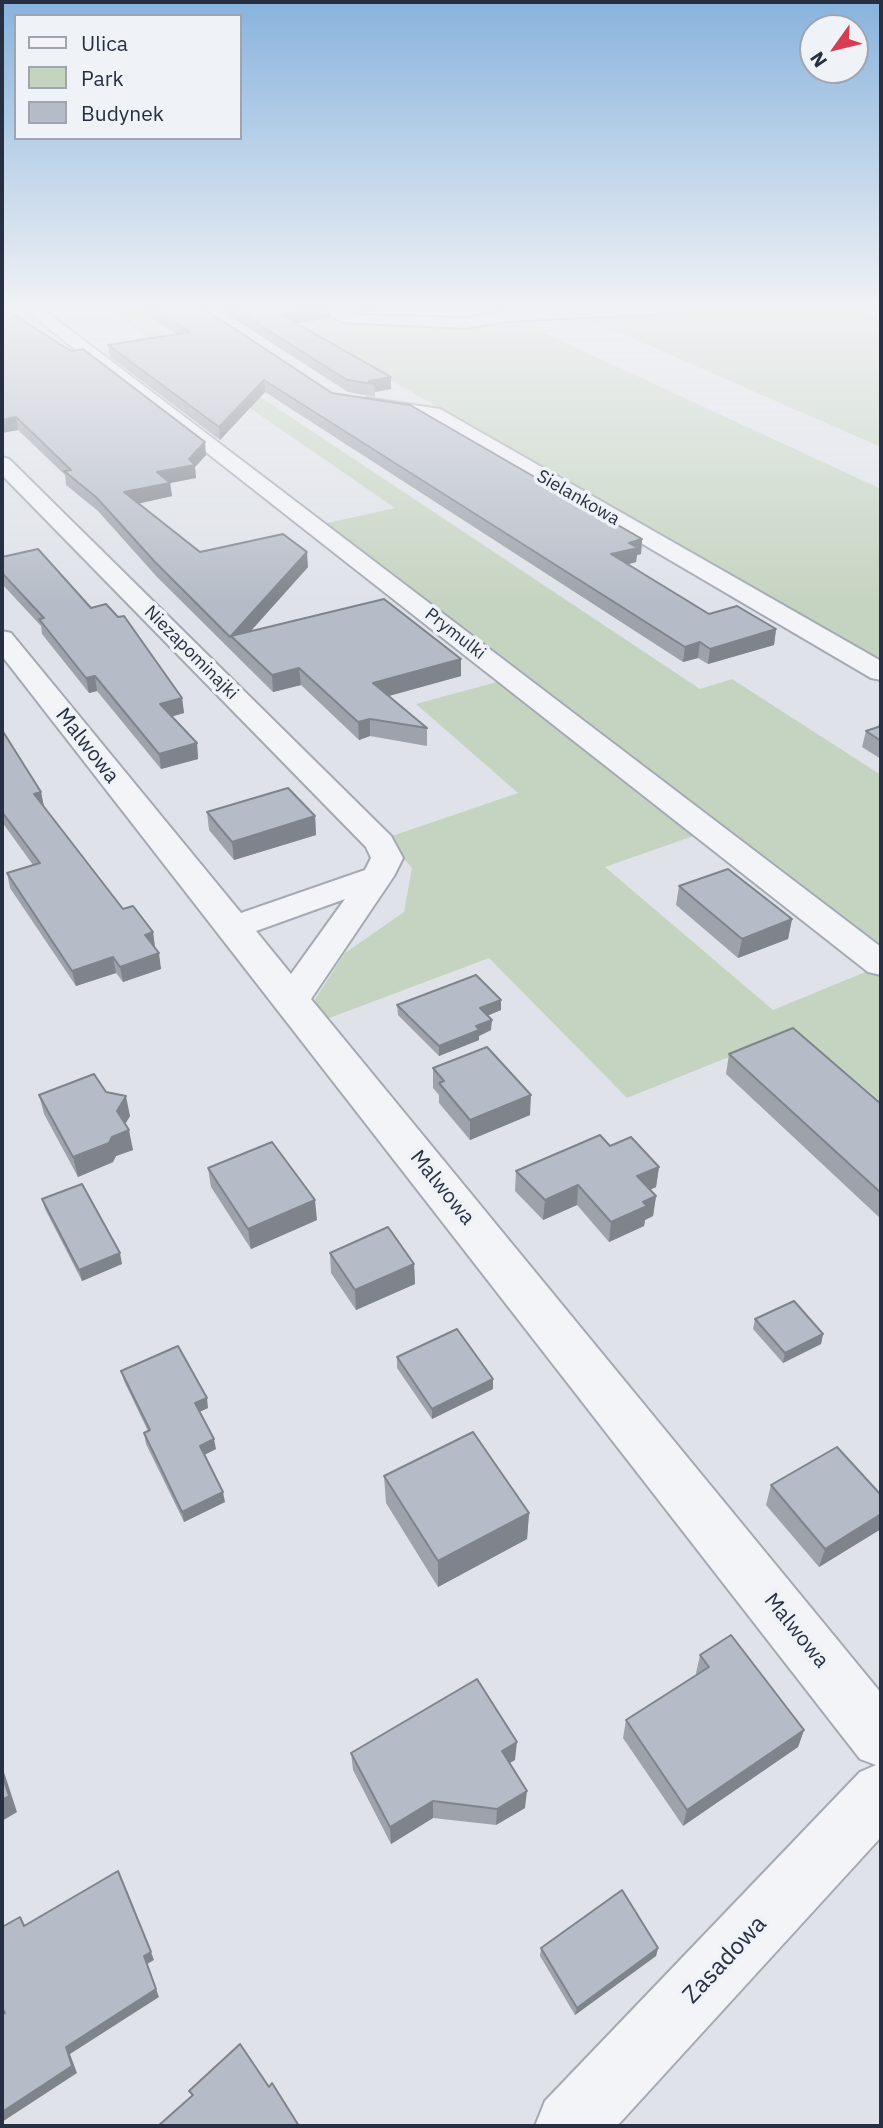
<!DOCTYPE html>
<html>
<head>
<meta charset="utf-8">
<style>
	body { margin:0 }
	#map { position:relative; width:883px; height:2128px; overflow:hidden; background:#dfe3e9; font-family:"IBM Plex Sans",sans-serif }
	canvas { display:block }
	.frame { position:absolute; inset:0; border:4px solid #273042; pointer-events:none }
	.legend { position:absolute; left:14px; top:14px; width:228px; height:126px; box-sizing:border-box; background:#eff2f7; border:2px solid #9fa4af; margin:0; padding:9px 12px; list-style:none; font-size:21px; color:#273042 }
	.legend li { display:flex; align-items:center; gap:14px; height:35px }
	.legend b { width:35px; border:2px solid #9fa4af }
	.north { position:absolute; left:799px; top:14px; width:70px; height:70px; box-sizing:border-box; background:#eff2f7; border:2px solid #9fa4af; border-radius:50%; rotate:236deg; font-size:19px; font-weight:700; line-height:28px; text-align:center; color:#273042 }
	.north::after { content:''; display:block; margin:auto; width:24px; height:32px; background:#d73c52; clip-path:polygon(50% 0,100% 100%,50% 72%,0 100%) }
</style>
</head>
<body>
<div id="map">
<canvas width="883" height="2128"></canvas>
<div class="frame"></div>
<ul class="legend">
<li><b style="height:9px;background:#f2f4f7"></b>Ulica</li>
<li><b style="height:19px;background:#c5d4c0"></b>Park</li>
<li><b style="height:19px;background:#b6bcc7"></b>Budynek</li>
</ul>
<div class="north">N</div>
</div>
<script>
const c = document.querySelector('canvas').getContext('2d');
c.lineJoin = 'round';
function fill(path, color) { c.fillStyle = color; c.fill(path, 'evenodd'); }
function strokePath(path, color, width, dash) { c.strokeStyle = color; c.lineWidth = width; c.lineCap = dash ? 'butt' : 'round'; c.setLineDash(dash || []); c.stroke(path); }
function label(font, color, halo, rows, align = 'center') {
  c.font = font + ' "IBM Plex Sans",sans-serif'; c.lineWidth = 7; c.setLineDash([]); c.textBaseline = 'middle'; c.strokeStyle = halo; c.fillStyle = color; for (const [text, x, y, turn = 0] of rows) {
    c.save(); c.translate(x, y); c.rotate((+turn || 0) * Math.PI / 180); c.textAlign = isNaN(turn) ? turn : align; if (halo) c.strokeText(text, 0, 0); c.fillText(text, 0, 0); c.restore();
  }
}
fill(new Path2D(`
	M102,306h24l9,6 35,-6 37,14 -50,8 543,361 32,-10 149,96v174l-558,-425 72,-16z
	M262,306h53l20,12 22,3 127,4 28,-7 369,171v173z
	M761,306h85l35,13v128l-302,-132z
	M504,680l198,153 -97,34 168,143 102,-42 6,4v130l-85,-72 -169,68 -138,-140 -165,62 -12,-16 33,-51 59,-41 8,-44 -26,-30 132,-45 -102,-89z`), '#c5d4c0');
const minor = new Path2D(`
	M20,306h19l842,641v28l-13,-3z
	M313,306h21l13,7 18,2 101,3 40,-7 96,-5h118l-8,5 -206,10 -40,7 -123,-6z
	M366,398l74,11 441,252v19l-10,-2 -443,-260 -69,-10 -3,-4z
	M2,457l7,2 382,377 12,22 -9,18 -83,123 570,694v144l-264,289h-82l10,-25 315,-329 16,-7 -16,-6 -858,-1103v-25l9,2 230,280 124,-43 6,-12 -5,-11 -364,-372zM345,899l-54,75 -35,-43z`);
strokePath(minor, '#a4aab4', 4);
fill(minor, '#f2f4f7');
fill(new Path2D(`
	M133,306h67l132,87 310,146 -1,15 -4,1 -1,7 -8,2 81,50 67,15 -2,16 -66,19 -10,-6 -15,4 -418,-270 -45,48 -110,-83 -2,-12 68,-11z
	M214,306h115l1,12 -34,5 95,66 -16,3v5l-27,-5z
	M340,306h66l-39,6 -19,-2z
	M489,306h84l-75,4z
	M860,306h21v9z
	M2,307l204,148 -11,12 1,11 -26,5 2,13 -34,8 62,48 108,15 -57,64 210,28v17l-72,20 38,32v18l-57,-10 -11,4 -58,-55 -28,7 -116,-115 -59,-66 -32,-26 -1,-10 -47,-45 -16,3z
	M2,557l89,51 91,90 2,15 -13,4 26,26 1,16 -37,10 -64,-78 -8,2 -47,-59 -1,-8 -39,-42z
	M881,722v37l-19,-12 4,-16 12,-4 1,-4z
	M2,730l39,62 3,15 79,102 30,23 2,16 6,21 -38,13 -7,-9 -40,13 -66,-98 -3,-15 26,-8 -31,-43z
	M207,812l108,4 1,19 -82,25 -25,-30z
	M679,886l113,33 -4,20 -50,19 -62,-53z
	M501,1000v10l-14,5 4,15 -12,6v4l-40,16 -41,-41 -1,-10z
	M729,1054l152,50v115l-155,-145z
	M433,1068l97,47 -60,25 -31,-37v-8l-6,-7z
	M106,1092l24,24 -5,8 8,26 -17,6 -3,6 -35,15 -34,-63 -5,-19z
	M659,1167l-3,20 -6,3 6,6 -3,20 -8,4 -1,6 -35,16 -32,-37 -34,15 -28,-29 1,-20z
	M208,1168l109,52 -66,29 -40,-62z
	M42,1199l80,65 -40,17 -37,-72z
	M330,1253l84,11 1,20 -59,26 -25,-37z
	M755,1319l68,15 -2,10 -38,19 -30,-34z
	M397,1357l96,32 -61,30 -35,-51z
	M121,1371l87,37 -9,4 17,37 -12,6 21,47 -41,20 -38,-78 -2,-11 4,-2 -24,-50z
	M384,1476l145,37 -2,26 -89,48 -52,-84z
	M771,1485l110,10v34l-62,38 -53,-62z
	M700,1655l104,75 -6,17 -115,79 -60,-88 3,-18 71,-45 -1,-2z
	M351,1753l164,7 -6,3 16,45 -29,17 -63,-7 -42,26 -38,-74z
	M541,1948h117l-2,8 -81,59 -35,-59z`), '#9da2ab');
fill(new Path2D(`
	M367,306h39l-39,6z
	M422,306h17l-17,3z
	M330,307v11l-49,8 -1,-12z
	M391,377v12l-16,3 -1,-8 -5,-3z
	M264,380l1,12 -45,48 -1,-13z
	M16,417l2,13 -16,3v-13z
	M205,442l1,13 -11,12 1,11 -26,5 2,13 -46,10 -2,-14 33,-20 32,-13z
	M642,539l-1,15 -4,1 -1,7 -26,7 1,-15 18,-11z
	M307,552l1,15 -69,77 -8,-8z
	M776,629l-2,16 -66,19 2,-15z
	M700,642l-2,16 -15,4 2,-15z
	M461,659v17l-87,24 -1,-17z
	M299,668l2,17 -28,7 -1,-17z
	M95,676l2,15 -8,2 -3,-15z
	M182,698l2,15 -22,6 -2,-15z
	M370,719v17l-11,4 -1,-18z
	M197,743l1,16 -37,10 -2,-15z
	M41,792l3,15 -10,-13z
	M315,816l1,19 -82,25 -2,-18z
	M792,919l-4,20 -50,19 4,-19z
	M153,932l2,16 -7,3 -3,-16z
	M159,953l2,16 -38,13 -3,-15z
	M113,957l3,16 -40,13 -4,-15z
	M501,1000v10l-21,9v-11z
	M492,1020l-1,10 -12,6v4l-40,16v-10l37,-20z
	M531,1095l-1,20 -60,25v-20z
	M126,1096l4,20 -9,15 -4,-20z
	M129,1130l4,20 -17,6 -3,6 -35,15 -5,-20 39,-20z
	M659,1167l-3,20 -21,9 2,-20z
	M578,1185l-1,20 -34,15 2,-20z
	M656,1196l-3,20 -8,4 -1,6 -35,16 2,-20 32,-20z
	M315,1200l2,20 -66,29 -3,-20z
	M120,1253l2,11 -40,17 -3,-11z
	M414,1264l1,20 -59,26 -1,-20z
	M823,1334l-2,10 -38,19 2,-10z
	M493,1379v10l-61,30v-10z
	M207,1398l1,10 -11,5 -2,-10z
	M214,1439l2,10 -14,7 -2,-10z
	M223,1492l2,10 -41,20 -2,-10z
	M529,1513l-2,26 -89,48v-26z
	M881,1514v15l-62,38 6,-18z
	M804,1730l-6,17 -115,79 4,-16z
	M517,1742l-2,18 -14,8 1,-17z
	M2,1766l15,46 -15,9z
	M527,1791l-2,17 -29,17 1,-16z
	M433,1801v17l-42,26 -1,-17z
	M658,1948l-2,8 -81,59 2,-7z
	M151,1952l3,8 -7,4 12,33 -89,57 7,19 -75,49v-10l64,-65 78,-91z`), '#7f848b');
const building = new Path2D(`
	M149,306h51l132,87 78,12 232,134 -13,4 9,5 -27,6 98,60 28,-8 39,23 -66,20 -10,-7 -15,5 -421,-267 -45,47 -111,-82 82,-13z
	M230,306h99l1,1 -50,7 111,63 -22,4 5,3 -27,-4z
	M2,307l69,44 12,-2 122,93 -16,17 6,6 -38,7 13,11 -46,9 76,60 83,-18 24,18 -77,85 -75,-75 -59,-65 -32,-26 7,-1 -55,-53 -14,3z
	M38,549l53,59 15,-4 12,13 6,-1 58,82 -22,6 37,39 -38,11 -64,-78 -9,2 -47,-59 5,-1 -42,-45v-16z
	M384,599l77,60 -88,24 54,45 -57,-9 -12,3 -59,-54 -27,7 -41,-39z
	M881,726v15l-15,-10z
	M2,730l39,62 -7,2 89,115 10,-3 20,26 -8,3 14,18 -39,14 -7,-10 -41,14 -65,-98 33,-10 -38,-51z
	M288,788l27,28 -83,26 -25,-30z
	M728,869l64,50 -50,20 -63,-53z
	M476,975l25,25 -21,8 12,12 -16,6 3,4 -40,16 -42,-41z
	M793,1028l88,76v89l-152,-139z
	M487,1047l44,48 -61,25 -31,-37 5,-2 -11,-13z
	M94,1074l12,18 20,4 -9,15 12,19 -17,7 -3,6 -36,14 -34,-62z
	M600,1135l10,11 21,-9 28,30 -22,9 19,20 -13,6 4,4 -36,16 -33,-37 -33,15 -29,-29z
	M272,1142l43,58 -67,29 -40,-61z
	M82,1184l38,69 -41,17 -37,-71z
	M388,1227l26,37 -59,26 -25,-37z
	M794,1301l29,33 -38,19 -30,-34z
	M457,1329l36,50 -61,30 -35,-52z
	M178,1346l29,52 -12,5 19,36 -14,7 23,46 -41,20 -38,-79 6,-3 -29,-59z
	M473,1432l56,81 -91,48 -54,-85z
	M837,1447l44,48v19l-56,35 -54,-64z
	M731,1635l73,95 -117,80 -61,-90 83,-53 -9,-12z
	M477,1679l40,63 -15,9 25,40 -30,18 -64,-8 -43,26 -39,-74z
	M2,1774l7,22 -7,4z
	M118,1871l33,81 -7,4 12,33 -90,58 6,19 -70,46v-97l3,-2 -3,-5v-81l18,-10 4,9z
	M622,1890l36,58 -81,60 -36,-60z
	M240,2044l29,43 3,-4 27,43h-141l35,-31 -4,-4z`);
fill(building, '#b6bcc7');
strokePath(building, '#7f848b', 2);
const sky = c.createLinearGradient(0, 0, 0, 604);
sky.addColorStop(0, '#88b3dd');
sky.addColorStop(0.51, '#f1f2f5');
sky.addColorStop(1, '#f1f2f500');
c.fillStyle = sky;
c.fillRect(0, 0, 883, 604);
label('18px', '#273042', '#eff2f7', [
	["Sielankowa",578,498,30],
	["Prymulki",455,634,38],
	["Niezapominajki",191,653,45]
]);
label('21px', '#273042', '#eff2f7', [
	["Malwowa",87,746,52],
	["Malwowa",442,1188,51],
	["Malwowa",796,1631,51]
]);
label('24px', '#273042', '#eff2f7', [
	["Zasadowa",725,1960,-47]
]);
</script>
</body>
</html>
